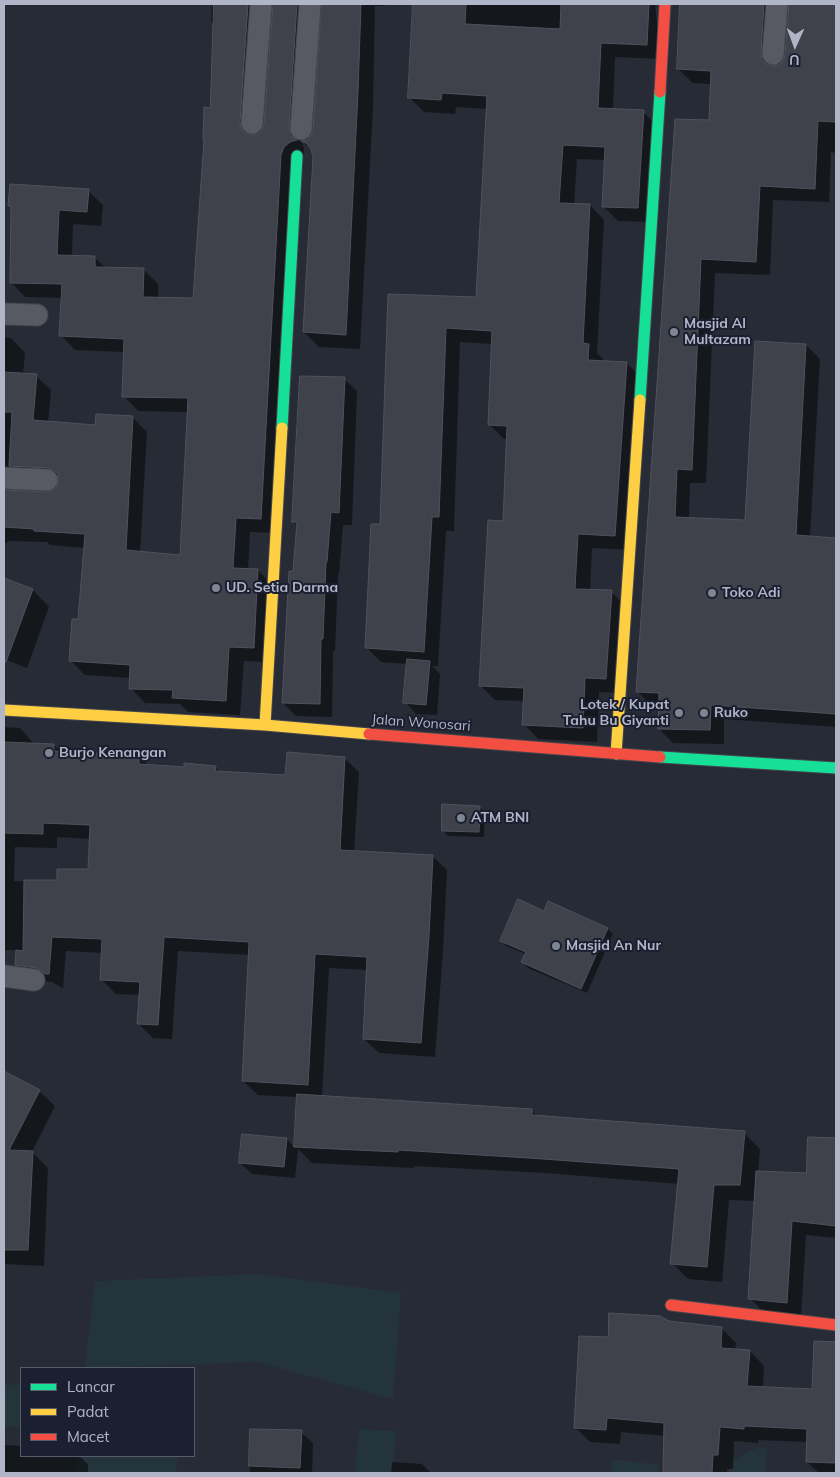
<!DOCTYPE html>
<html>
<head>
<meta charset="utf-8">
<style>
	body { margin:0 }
	#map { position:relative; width:840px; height:1477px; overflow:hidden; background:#272b35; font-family:Mulish,sans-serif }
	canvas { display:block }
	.frame { position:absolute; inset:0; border:5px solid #b0b5c7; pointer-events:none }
	.legend { position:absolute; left:20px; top:1367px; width:175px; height:90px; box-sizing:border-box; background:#1a2030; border:1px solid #565c6c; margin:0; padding:6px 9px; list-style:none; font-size:15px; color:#b0b5c7 }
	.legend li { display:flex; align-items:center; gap:10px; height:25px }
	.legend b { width:25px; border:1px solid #565c6c }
	.north { position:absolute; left:770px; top:20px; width:50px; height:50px; -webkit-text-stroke:4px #1a2030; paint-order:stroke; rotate:182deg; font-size:14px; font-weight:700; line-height:20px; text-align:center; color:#b0b5c7 }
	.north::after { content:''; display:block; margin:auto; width:18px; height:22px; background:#b0b5c7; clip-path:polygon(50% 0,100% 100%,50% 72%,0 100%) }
</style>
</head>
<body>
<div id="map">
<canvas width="840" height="1477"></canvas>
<div class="frame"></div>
<ul class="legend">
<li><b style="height:6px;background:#16e098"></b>Lancar</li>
<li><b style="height:6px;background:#ffcf43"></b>Padat</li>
<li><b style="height:6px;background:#f24e42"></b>Macet</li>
</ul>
<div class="north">U</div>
</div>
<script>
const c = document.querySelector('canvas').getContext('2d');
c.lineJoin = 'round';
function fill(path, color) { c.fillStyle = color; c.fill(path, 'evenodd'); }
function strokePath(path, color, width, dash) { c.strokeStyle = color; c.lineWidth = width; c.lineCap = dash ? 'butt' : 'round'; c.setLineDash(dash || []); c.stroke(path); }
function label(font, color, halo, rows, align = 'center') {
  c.font = font + ' Mulish,sans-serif'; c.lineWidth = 4; c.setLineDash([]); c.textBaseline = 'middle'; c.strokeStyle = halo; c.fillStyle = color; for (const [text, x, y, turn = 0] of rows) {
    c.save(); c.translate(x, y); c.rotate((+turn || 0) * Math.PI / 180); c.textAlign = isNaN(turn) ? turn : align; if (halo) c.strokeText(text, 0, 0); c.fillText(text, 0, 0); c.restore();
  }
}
fill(new Path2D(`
	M259,1274l142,19 -8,106 -136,-37 -172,6 10,-87z
	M4,1384l17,1v42l-17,-1z
	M359,1429l37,2 -3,42h-38z
	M758,1447l9,3 -2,23h-35l1,-11z
	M77,1456h101l-2,17h-100z
	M612,1459l47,6v8h-48z`), '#24343b');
fill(new Path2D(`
	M212,4h173v2h-10l-2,102 -13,241 -41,-2 -15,-15 10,-173 -1,-8 -10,-9 9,-5 3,-7 9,-124 -4,1 -8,11 -10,123 2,8 -29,384 -25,-1 -2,38h10l14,15 -4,77 -24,-1 -4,54 -52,-3 -8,-8 -35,-1 -14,-15v-10l-46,-3 -15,-15 9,-39 6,-73 -35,-3 -3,-3 -39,-1 -1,2h-3v-206l7,1 14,15 -2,21 13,2 15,14 -3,33 49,3 35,-9 15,15 -7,121 41,3 7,-144 -50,-1 -14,-15v-44l-49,-2 -14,-15 2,-37 -38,-1 -14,-15 2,-97 75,6 15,14 -2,21 -28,-2 -1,32 23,2 11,10 37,1 15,15v14l36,1 17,-190 4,-83 -4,-4zM275,6l-9,118 -3,7 -5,4 -4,1 9,-118 7,-11zM19,480l41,1 -1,6 -5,5 -7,2 -41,-2 2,-7z
	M415,4h240l6,55 -46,-2 -2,53 30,2 15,14 -6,96 -34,-1 -15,-15 3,-46 -29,-1 -3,46h16l14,15 -7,133 6,6v3l24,1 14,15 -11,172 -38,-2 -2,43 21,1 15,14 -6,87 -21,-1 -2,50 -59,-3 -14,-15 1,-23 -30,-1 -15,-15 24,-163 4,-83h-4l-15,-15 4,-80 -33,-2 -6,189h-8l-8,135h-6l8,8 -3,41 -21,-1 -11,-12 2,-38 -26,-2 -15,-15 16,-122 7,-230 88,3 10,-189 -31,-2 -1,7 -31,-2 -14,-14z
	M681,4l40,1v-1h115v149l-5,-1 -2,50 -56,-2 -3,75 -55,-2 -9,210h-16l-1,36 57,3 60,-177 14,14 -10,178 26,2v188l-112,-8v25l-51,-1 -14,-14 1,-23 -9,-1 -14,-14 73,-569 2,-38 -19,-1 -15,-14zM786,6h5l-4,50 -3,6 -5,4 -5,1 4,-49z
	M344,379l13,12 -5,134h-9l-4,49h-1l-3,77h-2l-1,66 -36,-1 -13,-13 15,-177 -5,-5z
	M4,579l29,11 16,17 -22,61 -23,-9z
	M4,727l16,1 14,16 20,1 8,8 77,3 10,10 36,3 30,-2 5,6 66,3 58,-18 15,14 -5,80 78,4 15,14 -4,81 -8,106 -56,-4 -15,-14 4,-69 -39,-2 -7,129 209,13 7,7 206,16 16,16 -2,24 49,1 2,-36 27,1v99l-30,-3 -5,82 -37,-4 -14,-15 6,-97 -27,-1 -7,82 -34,-3 -16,-16 7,-79 -133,-11 -132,-7v2l-102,-5 -14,-14 -3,29 -43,-4 -12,-11 47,-24 8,9 3,-51 -40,-2 -15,-14 7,-126 -72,-4 -6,88 -19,-1 -15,-15 2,-28 -24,-1 -15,-15 2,-26 -37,-2 -3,37 -11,-6 -21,-3 -15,-15 2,-14h-14zM57,837l34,2 -2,31 -31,12 -44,-1 1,-34 42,1z
	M479,807l6,5 -1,25 -36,-1 -5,-6z
	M545,913l63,16 5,5 -26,59 -59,-25 -5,-6 3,-8 -20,-8 -5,-6z
	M4,1073l35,18 16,15 -23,46 16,16 -4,98 -40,-2z
	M669,1322l52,6 15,15 -1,7 15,1 14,15 -1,22 50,2 2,-47h21v130h-17l-12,-11 1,-20 -50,-2v3l-24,-2 -1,28h-6v4h-62v-37l-44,-4 -1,12 -30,-2 -14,-14 33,-90z
	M251,1430l50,2 12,11 -1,30h-62z
	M4,1445l17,1v10h58l9,8v9h-84z
	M392,1462l30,2 8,8 22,1h-61z`), '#0007');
const building = new Path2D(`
	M214,4h34l-8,118 1,6 4,5 7,2 6,-1 4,-4 2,-6 9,-120h24l-8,124 1,7 7,5 -7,2 -6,5 -3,8 -20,364 -25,-1 -3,50 25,1 -4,79 -25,-1 -3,54 -54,-3 1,-8 -44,-1 1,-24 -61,-4 3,-42h6l7,-85 -51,-3v-2l-30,-2v-37l43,2 5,-1 5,-4 2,-6 -1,-7 -4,-4 -6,-2 -39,-2 3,-54h-8v-40l33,2 -4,46 62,5 1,-11 37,2 -7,134 54,5 8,-157 -66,-1 2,-58 -65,-3 3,-52 -52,-1 1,-77h-3l2,-22 79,5 -2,23 -28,-2 -2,45 38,1v11l49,1 -1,29 50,1 11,-158h-1l1,-33 6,1z
	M322,4h39l-3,88 -12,243 -43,-3 10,-175 -2,-8 -5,-6 -5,-2 6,-1 4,-4 2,-6z
	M413,4h53l-1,20 95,5 1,-25h88l-2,41 -46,-2 -3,65 46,2 -6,98 -36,-1 3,-60 -42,-2 -4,58 31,1 -7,139 6,1 -1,16 39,2 -12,174 -37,-2 -3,55 37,1 -6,89 -21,-1 -2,50 -61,-3 2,-37 -45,-2 9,-166 15,1 4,-95 -19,-1 4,-94 -46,-3 -7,189h-7l-8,135 -59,-4 6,-124h9l8,-230 88,3 11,-201 -45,-3 -1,7 -33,-2z
	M680,4h84l-3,49 1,7 4,4 6,2 7,-1 4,-4 2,-6 4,-51h47v118l-18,-1 -3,68 -55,-3 -4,76 -55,-3 -9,211 -15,-1 -2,48 70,3 10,-179 51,3 -10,191 40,3v176l-125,-9 -1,25 -52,-1 1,-36 -23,-1 39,-573 34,1 2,-49 -34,-2z
	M300,376l45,1 -6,136 -8,-1 -4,50h-1l-3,77h-2l-1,65 -38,-1 7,-132h4l4,-49h-5z
	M4,578l29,11 -27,73h-2z
	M407,659l23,2 -4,44 -23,-2z
	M4,742l50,2v7l85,4v9l45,3v-4l32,3 -1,5 70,4 2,-23 58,5 -5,93 93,5 -4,81 -8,107 -58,-4 4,-82 -52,-3 -7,131 -66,-4 7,-139 -85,-5 -6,88 -21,-1 3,-42 -40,-2 2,-41 -50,-2 -3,37h-4l-4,-4 -5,-2 -21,-3 1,-15 7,1 1,-71h33v-11h31l2,-44 -47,-2v11l-39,-1z
	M442,804l38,2 -1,26 -37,-1z
	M518,899l26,12 4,-10 60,27 -27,61 -60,-27 5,-10 -26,-11z
	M4,1071l36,19 -31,60 24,1 -5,99h-24z
	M297,1094l235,15v6l213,16 -5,54h-26l-7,82 -37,-3 9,-95 -150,-11 -131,-8v2l-104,-5z
	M242,1134l45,4 -3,29 -45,-4z
	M808,1137l28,1v88l-44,-5 -5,82 -39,-4 8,-128 50,2z
	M609,1313l51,3 9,5 53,6 -1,21 29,2 -3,36 65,3 2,-48 22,1v121l-30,-1 1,-33 -63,-3v3l-24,-2 -2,28h-5l-1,18h-49l1,-50 -57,-5 -1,12 -32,-2 5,-92 29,1z
	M250,1429l52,1 -2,38 -51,-2z`);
fill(building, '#3f424b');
strokePath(building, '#4f525d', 1);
const street = new Path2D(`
	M773,54l4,-50
	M252,123l9,-119
	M301,129l9,-125
	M4,314l33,1
	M4,478l43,2
	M4,976l30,4`);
const fast = new Path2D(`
	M640,400l20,-308
	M282,428l15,-272
	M660,757l176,11`);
const slow = new Path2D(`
	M4,710l261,15 104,9
	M265,725l17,-297
	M616,754l24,-354`);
const jam = new Path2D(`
	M660,92l5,-88
	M369,734l291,23
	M671,1305l165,20`);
strokePath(street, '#43464e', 23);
strokePath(fast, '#43464e', 13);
strokePath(slow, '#43464e', 13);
strokePath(jam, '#43464e', 13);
strokePath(street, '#575a63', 21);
strokePath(fast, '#16e098', 11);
strokePath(slow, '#ffcf43', 11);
strokePath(jam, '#f24e42', 11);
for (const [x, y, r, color] of [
	[674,332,5,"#808594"],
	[216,588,5,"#808594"],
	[712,593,5,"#808594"],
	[679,713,5,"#808594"],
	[704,713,5,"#808594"],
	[49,753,5,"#808594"],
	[461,818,5,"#808594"],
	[556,946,5,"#808594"]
]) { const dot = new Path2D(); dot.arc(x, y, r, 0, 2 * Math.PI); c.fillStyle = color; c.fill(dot); strokePath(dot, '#1a2030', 2); }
label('bold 14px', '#b0b5c7', '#1a2030', [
	["Masjid Al",684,324],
	["Multazam",684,340],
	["UD. Setia Darma",226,588],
	["Toko Adi",722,593],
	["Lotek / Kupat",669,705,"right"],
	["Tahu Bu Giyanti",669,721,"right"],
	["Ruko",714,713],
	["Burjo Kenangan",59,753],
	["ATM BNI",471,818],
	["Masjid An Nur",566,946]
], 'left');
label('14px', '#b0b5c7', '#1a2030', [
	["Jalan Wonosari",421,723,4]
]);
</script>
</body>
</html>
